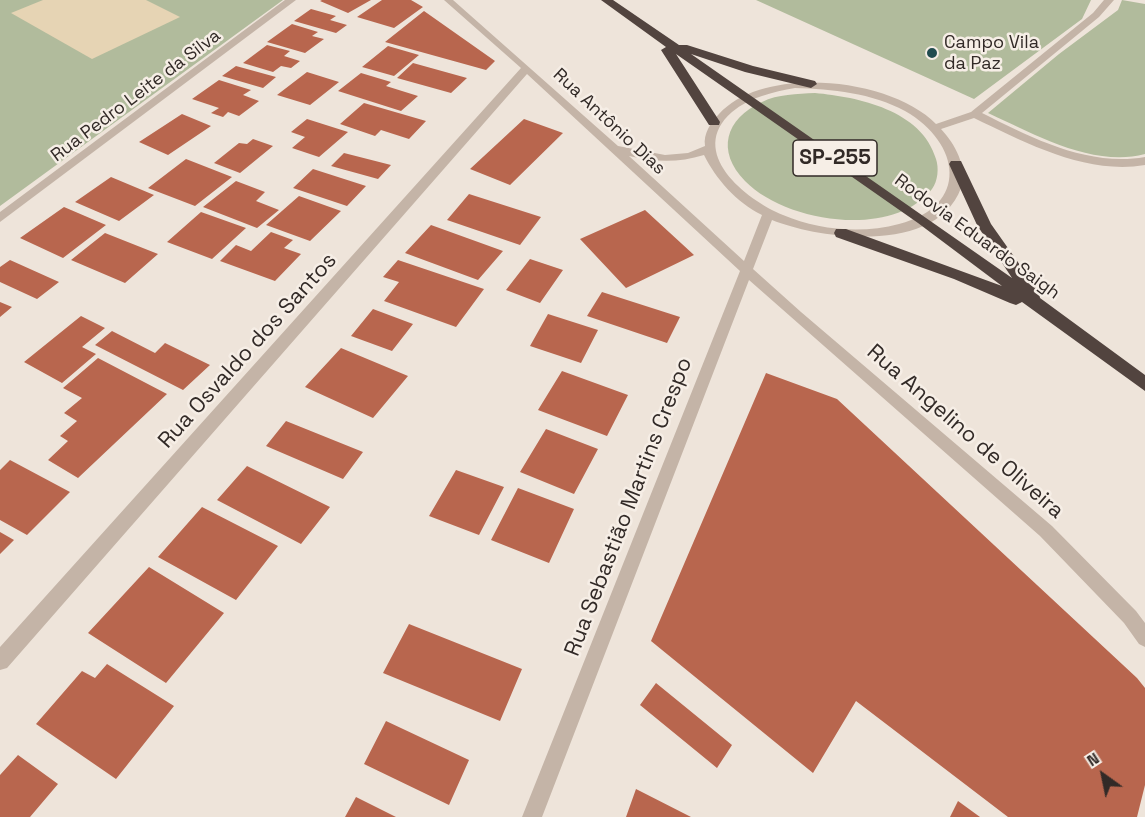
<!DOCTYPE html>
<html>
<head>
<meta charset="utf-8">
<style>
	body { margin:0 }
	#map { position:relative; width:1145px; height:817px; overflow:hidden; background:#eee4da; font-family:"Space Grotesk",sans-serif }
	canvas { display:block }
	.north { position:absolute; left:1073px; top:745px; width:60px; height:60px; -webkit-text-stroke:4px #f6eee6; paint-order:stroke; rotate:327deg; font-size:16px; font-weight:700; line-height:24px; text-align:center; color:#322a27 }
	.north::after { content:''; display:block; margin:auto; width:21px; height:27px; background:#322a27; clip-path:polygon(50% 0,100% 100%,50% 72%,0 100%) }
</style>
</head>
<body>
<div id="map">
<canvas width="1145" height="817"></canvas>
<div class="north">N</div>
</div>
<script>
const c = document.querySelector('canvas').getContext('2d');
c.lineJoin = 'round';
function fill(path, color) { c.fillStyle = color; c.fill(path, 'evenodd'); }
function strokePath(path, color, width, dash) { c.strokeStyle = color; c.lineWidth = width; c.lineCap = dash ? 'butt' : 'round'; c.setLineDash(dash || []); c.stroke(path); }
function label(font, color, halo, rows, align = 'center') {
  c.font = font + ' "Space Grotesk",sans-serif'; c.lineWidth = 5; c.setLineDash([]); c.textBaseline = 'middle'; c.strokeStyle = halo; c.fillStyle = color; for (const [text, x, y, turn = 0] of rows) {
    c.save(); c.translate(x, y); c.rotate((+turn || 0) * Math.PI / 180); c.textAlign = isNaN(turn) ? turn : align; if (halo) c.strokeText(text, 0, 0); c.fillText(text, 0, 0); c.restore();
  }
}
fill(new Path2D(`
	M0,0h283l-283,206z
	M756,0h335l-9,19 -108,80z
	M1122,0l23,4v150c-52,14 -111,-20 -157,-41l71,-59 59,-44z
	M815,93c43,4 107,17 121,66 3,9 2,22 -4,30 -39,50 -146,34 -187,-8 -29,-30 -20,-62 17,-79 16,-8 35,-8 53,-9z`), '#b1bb9c');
fill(new Path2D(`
	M43,0h103l34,17 -88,42 -81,-46z`), '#e6d4b4');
fill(new Path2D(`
	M322,0h49l-23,13 -28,-12z
	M382,0h29l12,7 -29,21 -37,-11z
	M311,9l25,7 -6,4 17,5 -11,8 -42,-12z
	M424,11l71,50 -9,9 -101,-28z
	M292,24l26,8 -6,4 12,3 -19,14 -38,-11z
	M267,45l23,6 -6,5 16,5 -9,7 -10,-2 -8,6 -30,-9z
	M388,46l31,9 -25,21 -32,-9z
	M413,63l54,15 -16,15 -54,-15z
	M236,66l40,11 -13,11 -41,-12z
	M307,72l32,10 -29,23 -33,-10z
	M361,73l30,9 -5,4 32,10 -17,15 -63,-20z
	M219,80l32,10 -8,5 16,6 -20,15 -11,-4 -5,5 -12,-4 8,-5 -27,-9z
	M364,103l62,18 -17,18 -28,-9 -6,6 -35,-12z
	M182,114l29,12 -43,29 -29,-13z
	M307,119l41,13 -29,25 -27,-9 13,-11 -14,-5z
	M524,119l39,14 -53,52 -40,-16z
	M253,139l20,7 -33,27 -26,-10 25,-20 8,1z
	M344,153l47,12 -13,14 -47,-13z
	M186,159l46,18 -37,29 -47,-18z
	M313,169l53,17 -19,20 -54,-18z
	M111,177l43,18 -35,26 -44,-19z
	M236,181l29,11 -9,9 23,9 -22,18 -54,-21z
	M469,194l72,23 -21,28 -73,-25z
	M299,196l42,15 -31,30 -44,-16z
	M64,207l42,18 -43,33 -43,-20z
	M645,210l49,45 -68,33 -46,-49z
	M201,212l45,16 -34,31 -45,-17z
	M431,225l72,26 -25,29 -73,-27z
	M271,232l22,8 -9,8 17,6 -26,27 -55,-20 16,-16 15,6z
	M105,233l53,21 -33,29 -54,-23z
	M530,259l33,11 -23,33 -34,-13z
	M10,260l49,22 -22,17 -37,-17v-15z
	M398,260l86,29 -28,38 -72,-26 15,-19 -16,-5z
	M602,292l78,25 -13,26 -80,-27z
	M0,302l12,5 -12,10z
	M373,309l40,15 -21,27 -41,-15z
	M548,314l50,16 -17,33 -51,-17z
	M81,316l24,12 -23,19 14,7 -34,29 -38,-21z
	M112,331l43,22 10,-10 45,22 -27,25 -88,-45z
	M341,348l67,28 -35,42 -68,-31z
	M98,358l69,36 -89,84 -30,-18 20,-19 -8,-5 17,-15 -13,-8 18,-15 -19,-10z
	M562,371l66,24 -21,41 -69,-26z
	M766,373l71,26 300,279 8,10v97l-8,32h-129l-152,-116 -43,72 -162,-132z
	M286,421l77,31 -20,27 -77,-33z
	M546,429l52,20 -24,45 -54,-22z
	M10,460l60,32 -43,43 -27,-15v-50z
	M247,466l83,41 -29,37 -84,-44z
	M456,470l48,17 -25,48 -50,-19z
	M518,488l56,21 -25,54 -58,-23z
	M202,507l76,39 -42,54 -78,-43z
	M0,532l14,8 -14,14z
	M149,567l75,46 -58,70 -78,-50z
	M409,624l113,45 -22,52 -117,-48z
	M107,664l67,42 -58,73 -80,-55 46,-53 13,7z
	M656,683l76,62 -15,23 -77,-63z
	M386,721l83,39 -20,45 -85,-41z
	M18,755l40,29 -28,33h-30v-42z
	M636,789l55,28h-65z
	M356,797l40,20h-51z
	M958,801l22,16h-30z`), '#b8664e');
fill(new Path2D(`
	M285,0h11l-296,222v-10z
	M444,0h9l165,146 47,9 23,-2 17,-7c-2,-12 6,-24 14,-32 45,-50 173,-36 217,10l35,-12 122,-99 11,-13h10l-15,17 -117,96c50,25 106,54 163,44v8c-59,10 -119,-22 -171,-47l-33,11c14,15 27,38 20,59 -24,66 -139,52 -189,32l-19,49 48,43 251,214 84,85 9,12v24l-6,-3 -15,-21 -84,-87 -291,-256 -207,537h-20l218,-546 -213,-197 -520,594 -7,2v-23l521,-579zM795,88c37,1 77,5 110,23 56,32 65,95 -6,113 -37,10 -81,6 -116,-9 -37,-15 -97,-63 -51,-103 18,-15 41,-20 63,-24zM704,155c12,24 32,47 58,60l-18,46 -115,-105c26,6 49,7 75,-1z`), '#c4b4a7');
fill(new Path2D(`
	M601,0h12l66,45h8l66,21 62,15 2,3 -6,4 -66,-16 -54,-18 321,224 -35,-53 -28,-61 2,-3h10l30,63 48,68 1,6 105,77v16l-123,-89 -6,3 -6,-2 -56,-24 -118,-42 -2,-4 2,-4h10l156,57 -84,-63 -242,-169 44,68 -1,3h-10l-48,-75 5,-3z`), '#52443f');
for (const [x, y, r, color] of [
	[932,53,6,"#214c4f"]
]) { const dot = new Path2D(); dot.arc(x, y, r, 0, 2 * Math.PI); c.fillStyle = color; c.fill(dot); strokePath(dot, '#f6eee6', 2); }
label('18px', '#322a27', '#f6eee6', [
	["Campo Vila",944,43],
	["da Paz",944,64]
], 'left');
label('18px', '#322a27', '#f6eee6', [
	["Rua Pedro Leite da Silva",136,96,-37],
	["Rua Antônio Dias",609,122,43],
	["Rodovia Eduardo Saigh",977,237,36]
]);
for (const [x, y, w] of [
	[835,158,84]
]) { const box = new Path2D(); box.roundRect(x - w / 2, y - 18, w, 36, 4.5); c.fillStyle = '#f6eee6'; c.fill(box); strokePath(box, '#322a27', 1.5); }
label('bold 21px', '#322a27', null, [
	["SP-255",835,158]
]);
label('22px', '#322a27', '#f6eee6', [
	["Rua Osvaldo dos Santos",248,351,-48],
	["Rua Angelino de Oliveira",965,432,41],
	["Rua Sebastião Martins Crespo",629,507,-69]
]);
</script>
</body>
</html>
